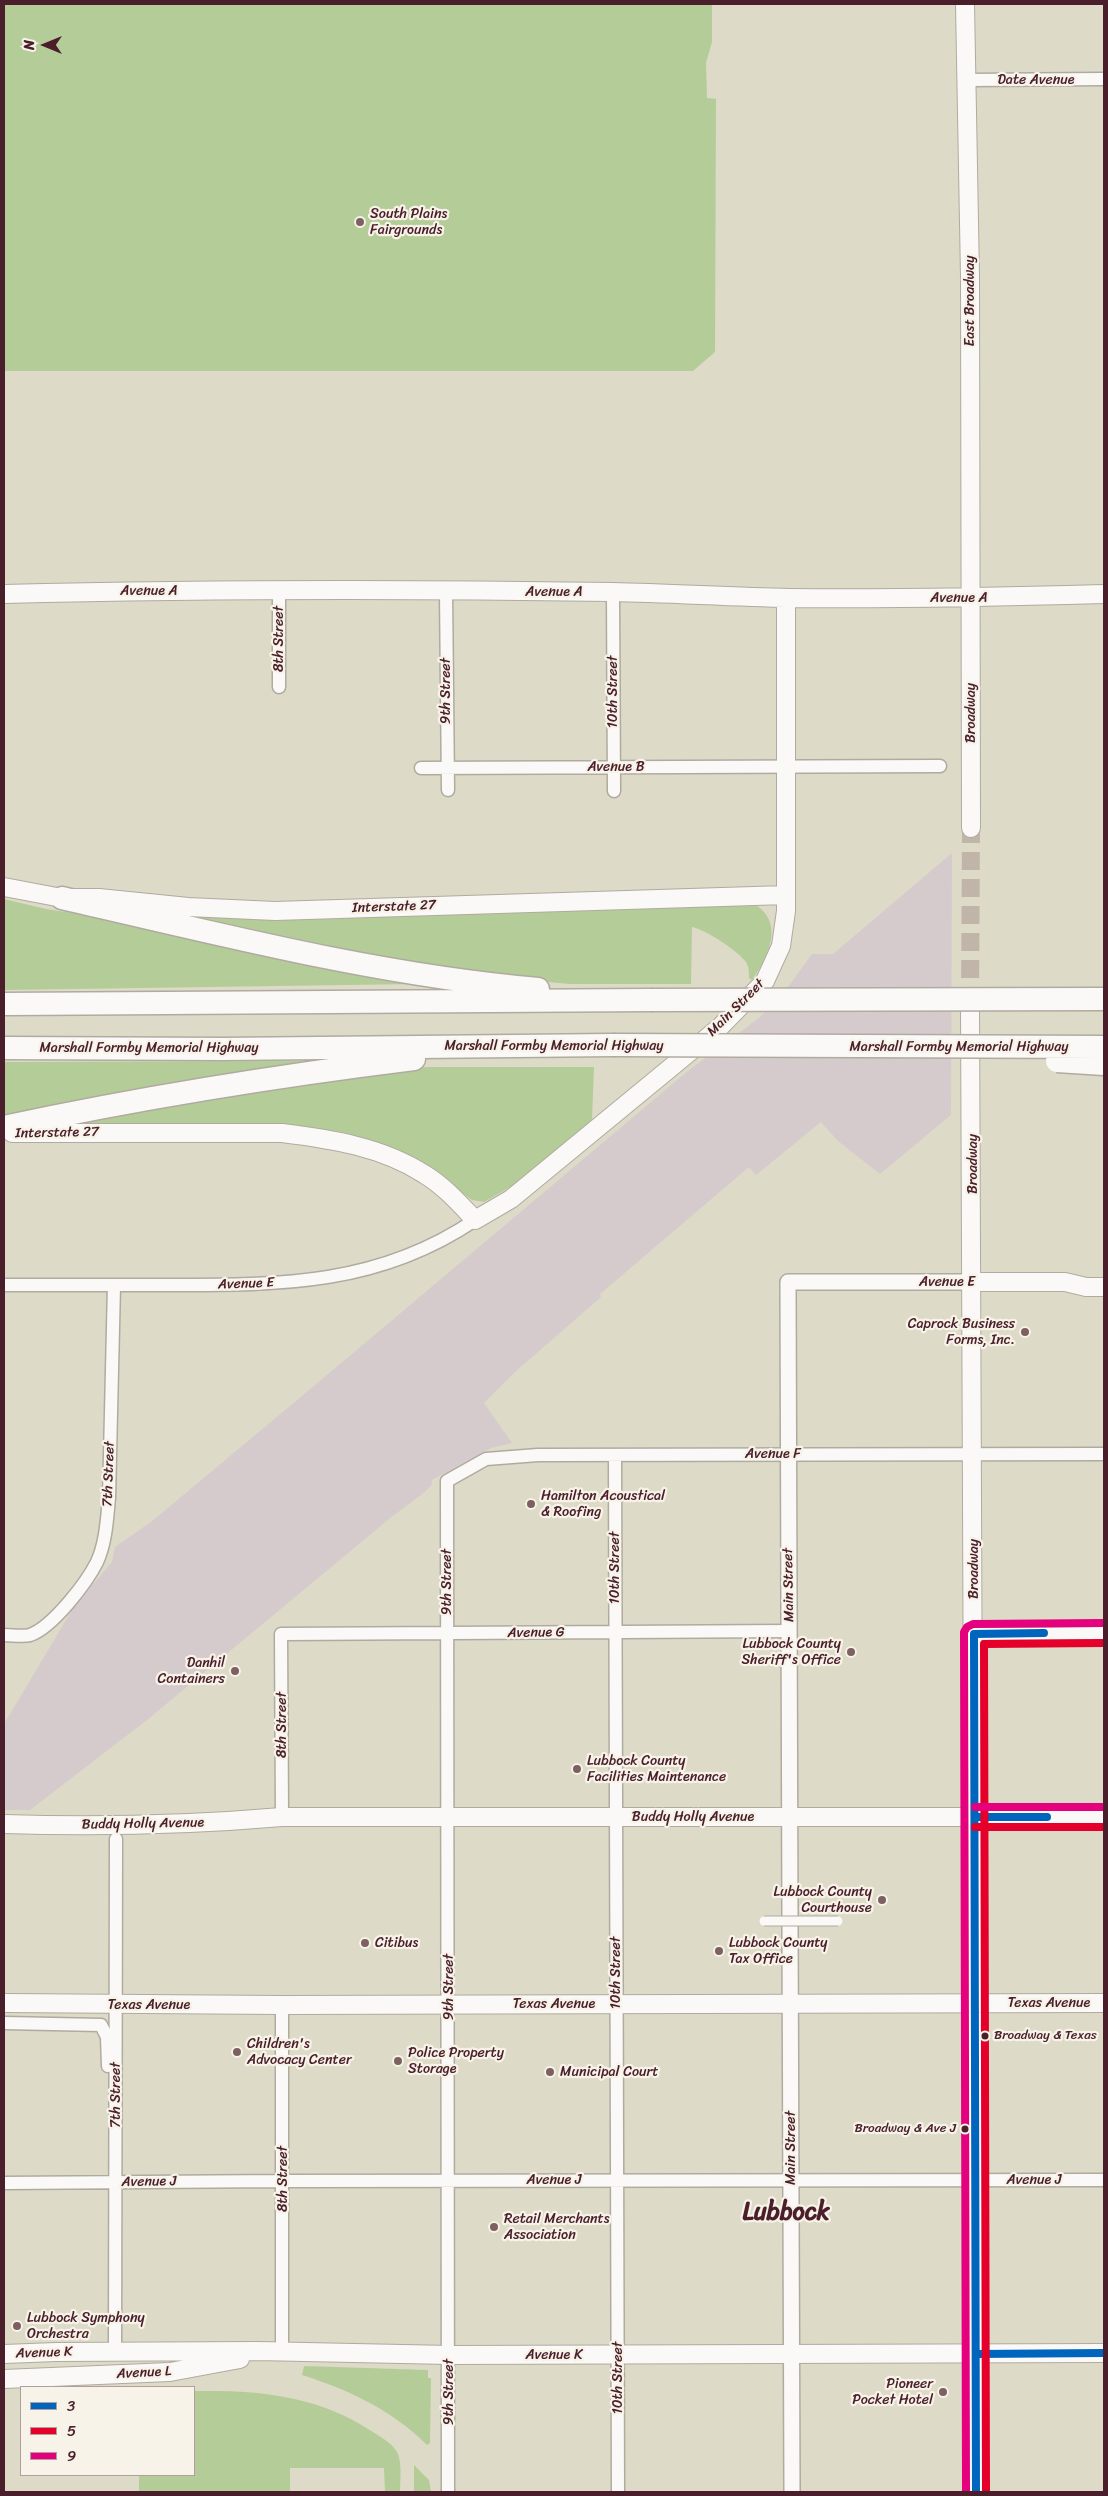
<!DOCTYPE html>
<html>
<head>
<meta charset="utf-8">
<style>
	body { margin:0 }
	#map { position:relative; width:1108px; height:2496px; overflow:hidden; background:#dddac7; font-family:Sriracha,sans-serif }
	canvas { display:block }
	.frame { position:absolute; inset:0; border:5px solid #4a1f2b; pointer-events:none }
	.legend { position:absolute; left:20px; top:2386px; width:175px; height:90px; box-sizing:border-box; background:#f7f3e8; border:1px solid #b29e9c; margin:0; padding:6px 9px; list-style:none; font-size:15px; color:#4a1f2b }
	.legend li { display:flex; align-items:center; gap:10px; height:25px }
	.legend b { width:25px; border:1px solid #b29e9c }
	.north { position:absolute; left:20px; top:20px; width:50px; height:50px; -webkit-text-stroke:4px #f7f3e8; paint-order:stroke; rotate:270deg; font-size:14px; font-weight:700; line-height:20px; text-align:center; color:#4a1f2b }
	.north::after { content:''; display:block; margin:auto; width:18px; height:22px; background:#4a1f2b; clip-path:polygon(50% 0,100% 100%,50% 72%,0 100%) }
</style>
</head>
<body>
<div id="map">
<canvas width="1108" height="2496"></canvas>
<div class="frame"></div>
<ul class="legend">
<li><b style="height:6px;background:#0065bd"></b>3</li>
<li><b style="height:6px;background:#e4002b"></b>5</li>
<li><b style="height:6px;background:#e5007d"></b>9</li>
</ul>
<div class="north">N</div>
</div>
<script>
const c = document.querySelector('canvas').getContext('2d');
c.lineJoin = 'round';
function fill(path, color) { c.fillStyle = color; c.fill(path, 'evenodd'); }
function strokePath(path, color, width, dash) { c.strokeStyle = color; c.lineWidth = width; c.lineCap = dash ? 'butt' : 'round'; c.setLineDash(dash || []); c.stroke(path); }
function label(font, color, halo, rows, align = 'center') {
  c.font = font + ' Sriracha,sans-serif'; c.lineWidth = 4.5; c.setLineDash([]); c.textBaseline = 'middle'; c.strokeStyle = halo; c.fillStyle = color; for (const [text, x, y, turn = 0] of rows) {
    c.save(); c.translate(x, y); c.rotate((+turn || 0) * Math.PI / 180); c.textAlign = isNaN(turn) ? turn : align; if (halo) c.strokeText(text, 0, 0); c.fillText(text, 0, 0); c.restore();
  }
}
fill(new Path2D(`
	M952,853l-1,262 -71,59 -42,-33 -17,-19 -65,53 -7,-8 -149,127 1,3 -86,75 -31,31 28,40 -21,5 -59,32 -1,6 -10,9 -32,24 -242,201 -117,90h-26v-86l71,-119 37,-43 3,-15 36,-25 151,-126 386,-325 71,-53 32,-35 21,-29h21z`), '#d5cbcd');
fill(new Path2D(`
	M4,4h708v38l-6,21 1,35 9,1 -1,253 -22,19h-689z
	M4,899l42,10 81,12 288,63 -411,6z
	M754,904c31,18 15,53 -2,76l-3,-2c0,-6 0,-11 -3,-16 -9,-12 -40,-32 -54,-35l-1,57h-121l-111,-10 -272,-57 1,-4z
	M301,1061l-1,7 -296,52v-58z
	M430,1067h164l-2,53 -78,65 -30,17 -12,-2 -41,-29 -43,-22 -299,-22v-5c112,-23 226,-50 341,-55z
	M304,2366l124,4v8h3l-1,65 -3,2c-35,-35 -78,-55 -125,-70z
	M194,2391c64,-1 124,4 179,41 9,6 21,12 25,22 4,11 2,27 2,38h-15l-1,-24h-94v24h-151v-17h55z
	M414,2465l15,15 2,12h-17z`), '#b4cd98');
strokePath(new Path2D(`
	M970,1005l1,-177`), '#c0b5a8', 18, [18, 9]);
const minor = new Path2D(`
	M968,80l136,-1
	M446,591l2,199
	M279,592v95
	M613,592l1,199
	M421,768l519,-2
	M4,1285c55,0 111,0 166,0 112,0 209,0 305,-65
	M615,1455l3,1037
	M974,1634l130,-1
	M4,1635c8,0 19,2 26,0 23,-8 57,-53 67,-73 9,-20 10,-43 12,-64l5,-213
	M282,1817l-1,-183 509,-3
	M4,2023l97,2 6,12 1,29
	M4,2183l279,-2 821,-1
	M115,2351l1,-512
	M282,2352v-347
	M448,2492l-1,-1011 39,-22 52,-4 566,-1`);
const tertiary = new Path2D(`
	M790,1919l-2,-637h185
	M790,1923l2,569`);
const secondary = new Path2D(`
	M965,4l5,273 1,551
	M4,594c202,-5 406,-5 608,-2 59,1 118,5 177,6 105,1 210,-1 315,-4
	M4,887l58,11h37l89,9 87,4 511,-16
	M970,1005l6,1487
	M12,1133h270c49,6 100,14 142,41 20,12 36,30 51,46l36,-21 209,-172 45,-46 16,-35 5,-35v-313
	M973,1282h92l21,5h18
	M4,1824c93,3 185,1 278,-7h822
	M4,2003l278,2 822,-2
	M4,2354l52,-2 201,-1 193,4 654,-2
	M4,2379l166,-7 70,-13`);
const motorway = new Path2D(`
	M62,898c157,36 315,77 476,91
	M4,1004l647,-4
	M4,1048l219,1 390,-4
	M4,1127c136,-29 272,-51 410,-68`);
strokePath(minor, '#b0aba0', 15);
strokePath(tertiary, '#b0aba0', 18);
strokePath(secondary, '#b0aba0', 20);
strokePath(motorway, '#b0aba0', 25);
strokePath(minor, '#faf9f7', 12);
strokePath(tertiary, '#faf9f7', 15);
strokePath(secondary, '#faf9f7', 18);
strokePath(motorway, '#faf9f7', 22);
const pedestrianBridge = new Path2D(`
	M764,1921h74`);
const motorwayBridge = new Path2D(`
	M651,1000l453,-1
	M613,1045l491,2
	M1057,1061l47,3`);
strokePath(pedestrianBridge, '#b0aba0', 11, []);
strokePath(motorwayBridge, '#b0aba0', 25, []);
strokePath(pedestrianBridge, '#faf9f7', 9);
strokePath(motorwayBridge, '#faf9f7', 22);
strokePath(new Path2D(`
	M975,1817h72
	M976,2354l128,-1
	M976,2492l-2,-858 70,-1`), '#0065bd', 8);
strokePath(new Path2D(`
	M975,1827h129
	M986,2492l-2,-848 120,-1`), '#e4002b', 8);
strokePath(new Path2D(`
	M975,1807h129
	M966,2492l-2,-860 3,-5 6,-3 131,-1`), '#e5007d', 8);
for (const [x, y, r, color] of [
	[360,222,5,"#7d6062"],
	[1025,1332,5,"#7d6062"],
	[531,1504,5,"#7d6062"],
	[851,1652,5,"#7d6062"],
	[235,1671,5,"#7d6062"],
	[577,1769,5,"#7d6062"],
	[882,1900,5,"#7d6062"],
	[365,1943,5,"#7d6062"],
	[719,1951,5,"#7d6062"],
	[985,2036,4.5,"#4a1f2b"],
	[237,2052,5,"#7d6062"],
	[398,2061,5,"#7d6062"],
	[550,2072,5,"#7d6062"],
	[965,2129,4.5,"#4a1f2b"],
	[494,2227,5,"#7d6062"],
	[17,2326,5,"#7d6062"],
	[943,2392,5,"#7d6062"]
]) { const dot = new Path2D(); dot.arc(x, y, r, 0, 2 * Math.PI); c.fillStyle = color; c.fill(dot); strokePath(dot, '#f7f3e8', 2); }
label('13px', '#4a1f2b', '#f7f3e8', [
	["Broadway & Texas",994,2036],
	["Broadway & Ave J",956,2129,"right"]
], 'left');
label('14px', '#4a1f2b', '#f7f3e8', [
	["Date Avenue",1036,80],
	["East Broadway",970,301,-90],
	["Avenue A",149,591],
	["Avenue A",554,592],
	["Avenue A",959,598],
	["8th Street",279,639,-90],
	["9th Street",446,691,-90],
	["10th Street",613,692,-90],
	["Broadway",971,713,-90],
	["Avenue B",616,767],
	["Interstate 27",394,907,-2],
	["Main Street",736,1008,-45],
	["Marshall Formby Memorial Highway",554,1046],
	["Marshall Formby Memorial Highway",959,1047],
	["Marshall Formby Memorial Highway",149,1048],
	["Interstate 27",57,1133,-1],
	["Broadway",973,1164,-90],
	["Avenue E",947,1282],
	["Avenue E",246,1284,-2],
	["Avenue F",773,1454],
	["7th Street",109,1474,-88],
	["10th Street",615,1568,-90],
	["Broadway",974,1569,-90],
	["9th Street",447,1582,-90],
	["Main Street",789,1585,-91],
	["Avenue G",536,1633,-1],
	["8th Street",282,1725,-90],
	["Buddy Holly Avenue",693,1817],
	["Buddy Holly Avenue",143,1824,-1],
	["10th Street",616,1973,-90],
	["9th Street",449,1987,-90],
	["Texas Avenue",1049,2003],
	["Texas Avenue",554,2004],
	["Texas Avenue",149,2005],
	["7th Street",116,2095,-90],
	["Main Street",791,2148,-90],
	["8th Street",283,2179,-90],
	["Avenue J",554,2180],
	["Avenue J",1034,2180],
	["Avenue J",149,2182,-1],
	["Avenue K",44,2353,-2],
	["Avenue K",554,2355],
	["Avenue L",144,2373,-3],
	["10th Street",618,2378,-90],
	["9th Street",449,2392,-90]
]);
label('14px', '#4a1f2b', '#f7f3e8', [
	["South Plains",370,214],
	["Fairgrounds",370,230],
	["Caprock Business",1015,1324,"right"],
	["Forms, Inc.",1015,1340,"right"],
	["Hamilton Acoustical",541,1496],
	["& Roofing",541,1512],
	["Lubbock County",841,1644,"right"],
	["Sheriff's Office",841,1660,"right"],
	["Danhil",225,1663,"right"],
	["Containers",225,1679,"right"],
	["Lubbock County",587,1761],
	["Facilities Maintenance",587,1777],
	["Lubbock County",872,1892,"right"],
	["Courthouse",872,1908,"right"],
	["Citibus",375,1943],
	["Lubbock County",729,1943],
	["Tax Office",729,1959],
	["Children's",247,2044],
	["Advocacy Center",247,2060],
	["Police Property",408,2053],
	["Storage",408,2069],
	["Municipal Court",560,2072],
	["Retail Merchants",504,2219],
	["Association",504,2235],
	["Lubbock Symphony",27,2318],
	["Orchestra",27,2334],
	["Pioneer",933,2384,"right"],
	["Pocket Hotel",933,2400,"right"]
], 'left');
label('bold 24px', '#4a1f2b', '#f7f3e8', [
	["Lubbock",786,2213]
]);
</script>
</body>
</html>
